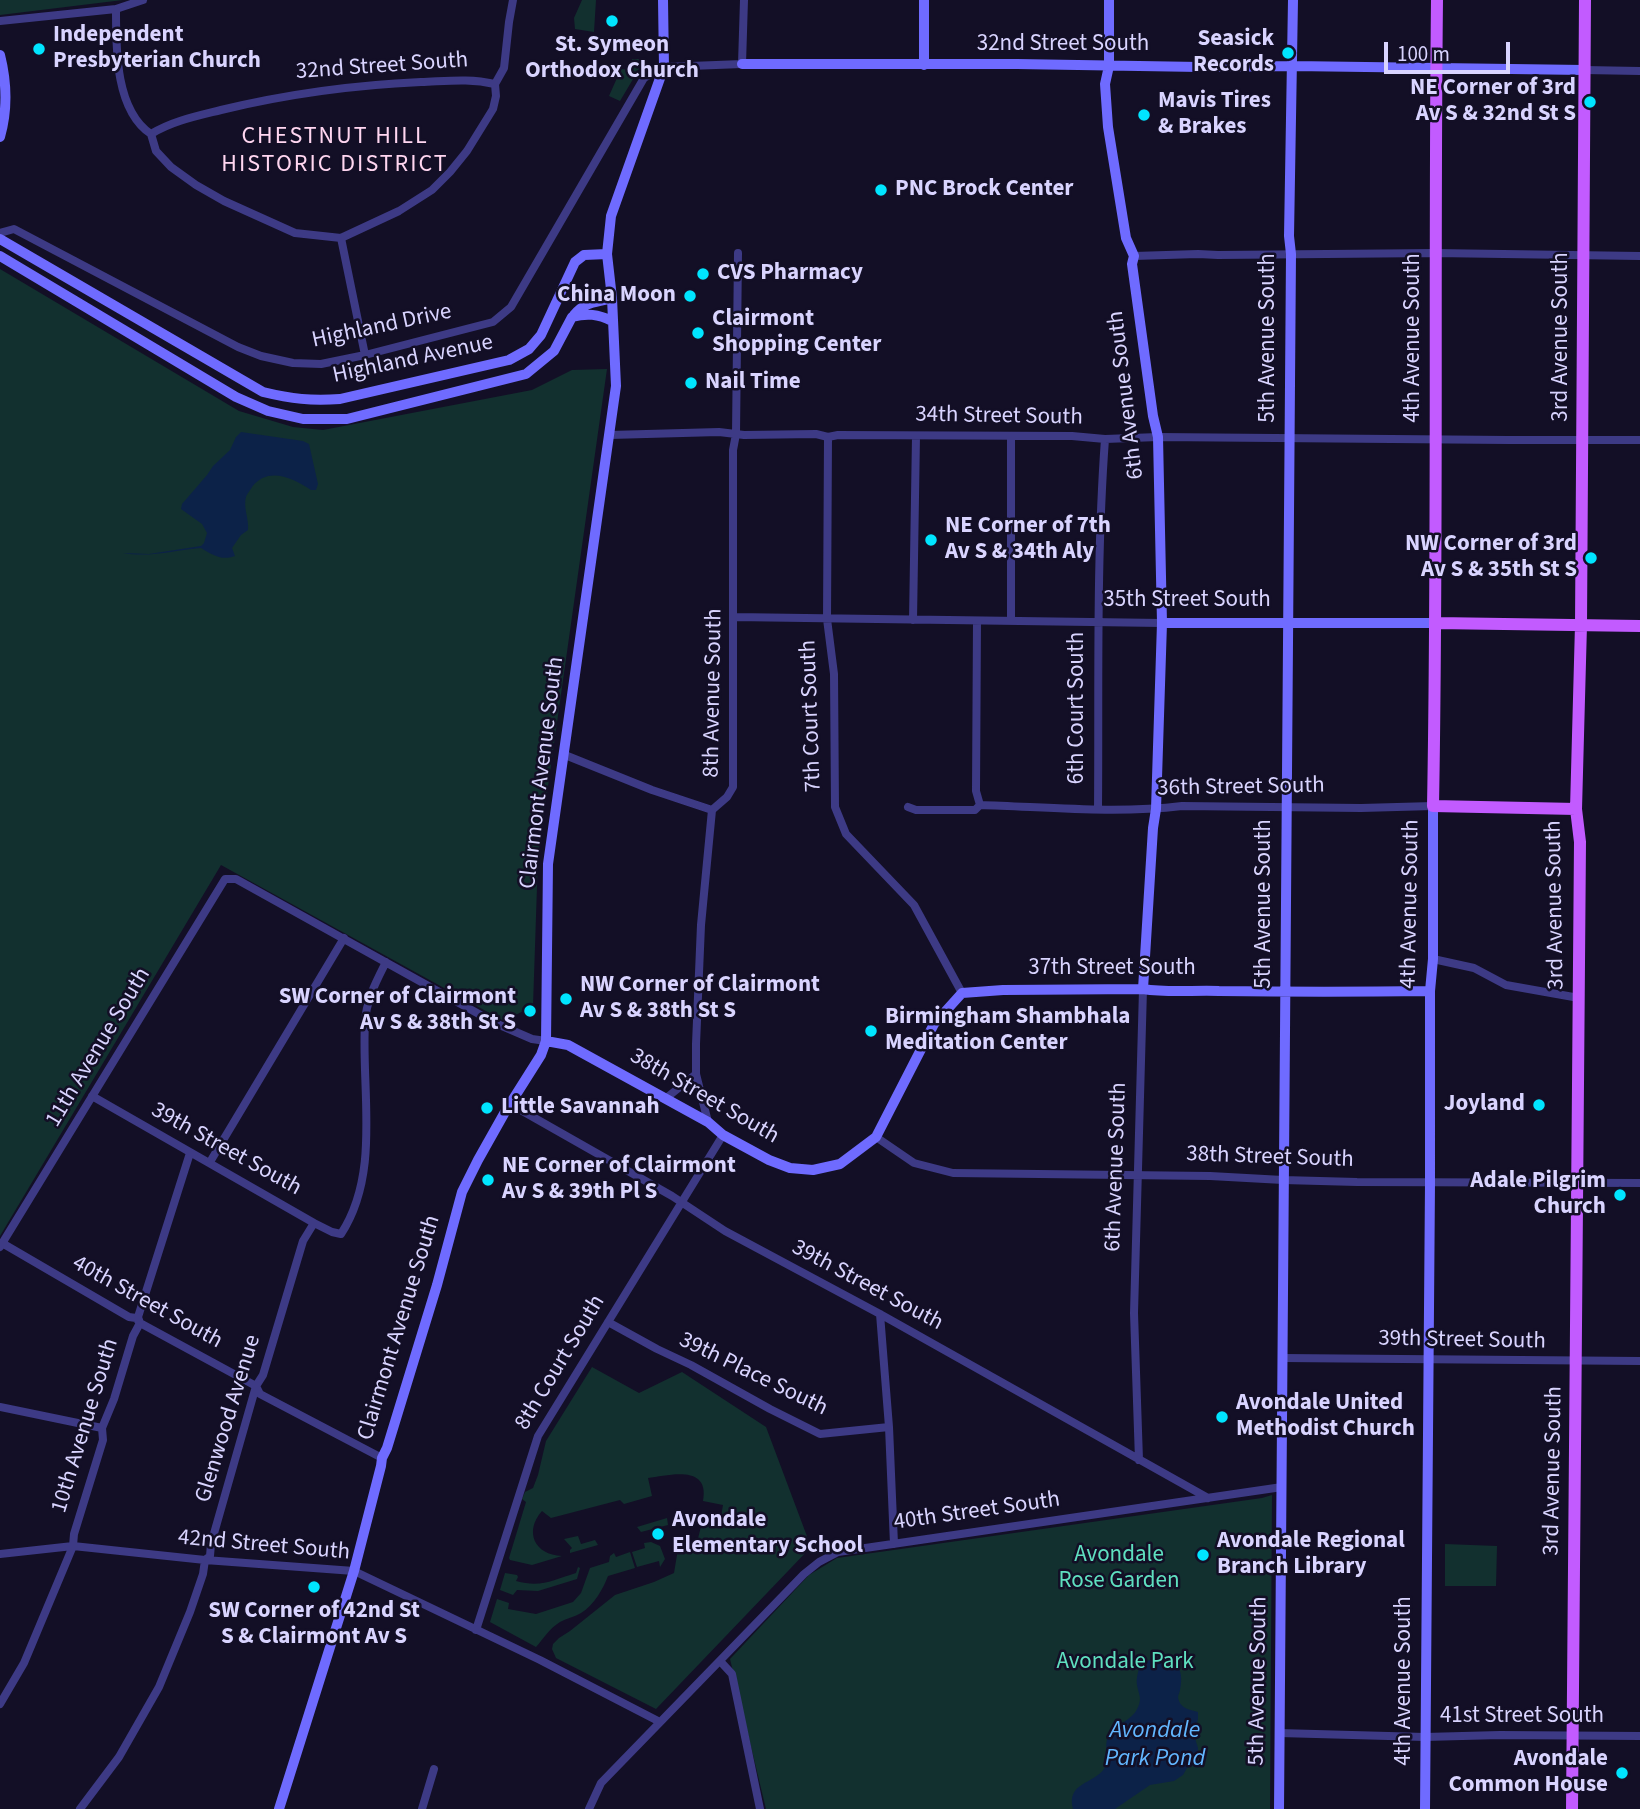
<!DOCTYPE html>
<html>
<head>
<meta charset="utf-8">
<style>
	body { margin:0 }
	#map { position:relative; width:1640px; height:1809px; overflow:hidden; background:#130f26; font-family:"Source Sans 3",sans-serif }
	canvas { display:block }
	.scale { position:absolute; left:1384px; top:42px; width:126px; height:32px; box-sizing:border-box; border:4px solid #d9d4ff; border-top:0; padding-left:9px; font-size:21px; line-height:24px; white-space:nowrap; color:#d9d4ff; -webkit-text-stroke:5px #130f26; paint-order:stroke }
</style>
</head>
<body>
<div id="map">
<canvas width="1640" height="1809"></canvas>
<div class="scale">100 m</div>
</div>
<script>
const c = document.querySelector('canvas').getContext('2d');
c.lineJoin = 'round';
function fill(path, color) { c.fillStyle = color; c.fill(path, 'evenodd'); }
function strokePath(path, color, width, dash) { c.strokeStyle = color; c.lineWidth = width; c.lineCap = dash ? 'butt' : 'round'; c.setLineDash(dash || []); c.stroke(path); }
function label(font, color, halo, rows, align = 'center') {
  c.font = font + ' "Source Sans 3",sans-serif'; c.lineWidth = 5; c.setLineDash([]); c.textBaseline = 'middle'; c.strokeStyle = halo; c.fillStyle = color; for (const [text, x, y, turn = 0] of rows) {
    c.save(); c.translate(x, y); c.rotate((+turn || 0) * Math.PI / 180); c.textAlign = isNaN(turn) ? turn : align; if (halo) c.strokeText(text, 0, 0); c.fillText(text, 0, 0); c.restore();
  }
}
fill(new Path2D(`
	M0,0h123l-123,15z
	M582,0h14l-2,32 -19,-3 -1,-11z
	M632,59h13l-25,42 -11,-5 12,-27 10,1z
	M0,269l239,142 54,16 30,3 209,-40 40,-20 35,-1 -69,488 -5,149 -29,15 -283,-156 -221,371z
	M592,1367l47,26 43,-21 84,55 45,120 -155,162 -100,-51 -4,-9 1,-5 6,-6 11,-7 45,-36 39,-13 20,-9 3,-18 -1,-12 20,3 7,-27 17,3 3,-17 -20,-4c7,-37 -34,-26 -55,-23l4,18 -28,8 -4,-4 -69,18 -9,-7c-18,20 -8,44 20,45l-30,9 -22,-5 -1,-2 17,-56 -4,-3 3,-7 8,-4 5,-13 8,-34z
	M1272,1495l-2,314h-504l-36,-150 79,-84 28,-17 425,-60z
	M667,1518l1,7 -27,7 -4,-5z
	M578,1536l3,8 14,-4 3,5 -28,8v-3l2,-2 -8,-9z
	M651,1542l9,4 5,13 -5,8 -1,-6 -22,6 -5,-15 13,-4 -1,-5z
	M1445,1544l52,2 -1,40h-51z
	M630,1552l5,16 -27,8c-5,13 -14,29 -27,37 -6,4 -14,5 -21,9 -11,7 -16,16 -24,25l-46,-25 7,-23 12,4 -1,6 28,5 37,-12 8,-9 9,-25 19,-6 1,-6 4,-3 2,4z
	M578,1567l2,1 -3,11 -39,12 -21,-1 -4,5 -13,-5 5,-17 12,2 1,2 -2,4c25,7 37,-1 60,-8z`), '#12302f');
fill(new Path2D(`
	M241,432l62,9 6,3 9,40 -2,6h-5c-18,-12 -43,-24 -59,-3 -1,2 -5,7 -6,10 -3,10 3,22 2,33l-7,5 -9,13 3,8c-14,5 -22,-1 -34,-8 -27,2 -51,10 -78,5l26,1 52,-8 3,-3 3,-10 -5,-9 -21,-15 1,-5 25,-29 6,-9 17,-16 6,-13z
	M1159,1657c20,2 25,15 21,33 -1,5 -3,6 -1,11 3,8 12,9 19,11v7l-4,16 4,13v18l-5,-1 -6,3 -4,7 -9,6 -24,4 -35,24h-42c-7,-26 20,-25 31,-40 7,-10 -1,-21 4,-32 5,-12 21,-15 28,-26 7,-12 3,-15 1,-26 -1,-6 1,-12 2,-17l10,-8z`), '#0c2248');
strokePath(new Path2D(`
	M116,9c0,39 -1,101 35,125l5,17 15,16 25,18 28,16 71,32 46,5 58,-27 33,-21 18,-18 17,-21 26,-42 3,-13 -1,-12 9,-16 5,-46 4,-22
	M0,21l116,-12 27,-9
	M1584,70l56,1
	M151,134c21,-13 46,-18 70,-24 66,-16 132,-25 200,-28 27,-1 48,-4 74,2
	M0,233l14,-4 224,118 23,9 32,7 28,1 44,-9 128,-33 18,-15 133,-229 20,-11 78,-3 2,-64
	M341,238l24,117
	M1134,256l64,-2 20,1 217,-2 205,3
	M610,435l109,-3 25,3 72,-1 12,3 10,-2 234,1 33,3 53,-2 350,3h132
	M828,437l-1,182 7,55 1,133 11,27 68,71 48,88
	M1011,437v184
	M734,617l428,6
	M913,620l3,-184
	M977,621l-1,170 4,14
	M565,755l87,35 60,20
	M908,807l8,3h59l5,-5c67,2 135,9 202,1l179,2 72,-2
	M1098,809c1,-123 -2,-246 7,-370
	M1433,959l41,9 32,17 73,13
	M92,1096l222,127 18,9 9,2c40,-61 20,-143 24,-211 1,-23 11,-41 21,-61
	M665,1099l31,-25
	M510,1104l162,92 53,35 155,83 328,184
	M708,1122l-12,-48v-30l5,-119 11,-115 15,-13 6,-10v-337l3,-16 2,-181
	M876,1137l38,26 39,10 257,3 73,4 74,2 283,1
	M210,1162l134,-224
	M2,1243l127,74 7,1 4,5 116,63 4,8 122,64
	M0,1247l225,-368h11l259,144 37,16 14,2
	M880,1314l9,113 5,117
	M608,1322l49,27 34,16 79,44 50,25 69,-7
	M1283,1358l357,3
	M0,1407l102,21
	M1139,1460l-5,-147 9,-324
	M0,1554l73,-8 132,14 149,11 186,89 120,62
	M476,1630l62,-194 185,-301
	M720,1661l12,13 28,135
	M0,1704l24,-41 49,-117 1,-12 29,-94 -1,-12 12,-29 19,-63 7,-13 -2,-6 52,-164
	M1279,1733l146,4 75,-2 140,1
	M80,1809l39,-52 40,-70 31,-75 13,-38 2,-14 5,-4 1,-12 45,-158 7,-11 40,-134 11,-18
	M422,1809l12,-40
	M589,1809l12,-26 203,-209 15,-12 19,-10 444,-65`), '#3d3a85', 8);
strokePath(new Path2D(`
	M924,0v65
	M1109,0v66l-4,18 3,43 18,111 8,18 -2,8 21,152 5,21 4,186 -6,186 -3,19 -10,161
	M0,55c7,28 8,54 0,82
	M742,64h275l183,3 93,-1 291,4
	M0,239l263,153c29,7 48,9 77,7l169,-39 20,-11 12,-14 34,-73 9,-7 23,-1
	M0,256l236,141 32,14 35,8h44l179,-45 28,-23 18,-34c15,-4 26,-3 40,4
	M574,315c12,-14 21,-12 38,-17
	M1162,623h274
	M546,1041l22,4 140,77 15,13 46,25 21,8 23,2 27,-6 36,-27 58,-113 28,-31 41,-3 140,-1c25,4 50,1 76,2 70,1 140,1 211,0
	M279,1809l75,-238 27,-105 1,-8 5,-10 50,-163 25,-93 16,-32 27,-48 36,-57 5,-14 2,-177 68,-478 -4,-88 -5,-44 4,-38 53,-149 -1,-67
	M1279,1809l12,-1555 -2,-18 4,-236
	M1425,1809l5,-626v-192l3,-32v-153`), '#6f6bff', 10);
strokePath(new Path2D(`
	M1437,0c-3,269 1,537 -4,806l143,3
	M1436,623l204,3
	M1572,1809l8,-967 -4,-33 5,-184 4,-625`), '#c25bff', 12);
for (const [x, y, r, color] of [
	[612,21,7,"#00e5ff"],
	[39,49,7,"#00e5ff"],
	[1288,53,7,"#00e5ff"],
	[1590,102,7,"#00e5ff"],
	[1144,115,7,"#00e5ff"],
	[881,190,7,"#00e5ff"],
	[703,274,7,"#00e5ff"],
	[690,296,7,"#00e5ff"],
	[698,333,7,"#00e5ff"],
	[691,383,7,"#00e5ff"],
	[931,540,7,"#00e5ff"],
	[1591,558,7,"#00e5ff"],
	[566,999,7,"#00e5ff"],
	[530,1011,7,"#00e5ff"],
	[871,1031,7,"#00e5ff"],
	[1539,1105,7,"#00e5ff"],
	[487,1108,7,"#00e5ff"],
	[488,1180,7,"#00e5ff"],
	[1620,1195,7,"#00e5ff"],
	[1222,1417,7,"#00e5ff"],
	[658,1534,7,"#00e5ff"],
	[1203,1555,7,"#00e5ff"],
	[314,1587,7,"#00e5ff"],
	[1622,1773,7,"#00e5ff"]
]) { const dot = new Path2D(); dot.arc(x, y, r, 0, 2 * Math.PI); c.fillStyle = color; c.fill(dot); strokePath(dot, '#130f26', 2.5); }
label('bold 23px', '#d9d4ff', '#130f26', [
	["Independent",53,36],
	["Presbyterian Church",53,62],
	["Seasick",1274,40,"right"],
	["Records",1274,66,"right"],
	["St. Symeon",612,46,"center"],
	["Orthodox Church",612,72,"center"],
	["NE Corner of 3rd",1576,89,"right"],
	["Av S & 32nd St S",1576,115,"right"],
	["Mavis Tires",1158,102],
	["& Brakes",1158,128],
	["PNC Brock Center",895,190],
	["CVS Pharmacy",717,274],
	["China Moon",676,296,"right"],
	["Clairmont",712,320],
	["Shopping Center",712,346],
	["Nail Time",705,383],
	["NE Corner of 7th",945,527],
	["Av S & 34th Aly",945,553],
	["NW Corner of 3rd",1577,545,"right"],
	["Av S & 35th St S",1577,571,"right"],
	["NW Corner of Clairmont",580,986],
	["Av S & 38th St S",580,1012],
	["SW Corner of Clairmont",516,998,"right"],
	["Av S & 38th St S",516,1024,"right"],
	["Birmingham Shambhala",885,1018],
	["Meditation Center",885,1044],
	["Joyland",1525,1105,"right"],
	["Little Savannah",501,1108],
	["NE Corner of Clairmont",502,1167],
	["Av S & 39th Pl S",502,1193],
	["Adale Pilgrim",1606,1182,"right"],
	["Church",1606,1208,"right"],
	["Avondale United",1236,1404],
	["Methodist Church",1236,1430],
	["Avondale",672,1521],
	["Elementary School",672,1547],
	["Avondale Regional",1217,1542],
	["Branch Library",1217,1568],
	["SW Corner of 42nd St",314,1612,"center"],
	["S & Clairmont Av S",314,1638,"center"],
	["Avondale",1608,1760,"right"],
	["Common House",1608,1786,"right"]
], 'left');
label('23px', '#d9d4ff', '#130f26', [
	["32nd Street South",1063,45],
	["32nd Street South",382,67,-4],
	["Highland Drive",382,327,-12],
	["3rd Avenue South",1562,337,-90],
	["5th Avenue South",1269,338,-90],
	["4th Avenue South",1414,338,-90],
	["Highland Avenue",413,360,-12],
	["6th Avenue South",1127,395,-97],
	["34th Street South",999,417,1],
	["35th Street South",1187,601],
	["8th Avenue South",714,693,-89],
	["6th Court South",1078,708,-90],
	["7th Court South",812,716,-92],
	["Clairmont Avenue South",543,773,-83],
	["36th Street South",1241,788,-1],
	["5th Avenue South",1265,904,-90],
	["4th Avenue South",1411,904,-89],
	["3rd Avenue South",1556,905,-91],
	["37th Street South",1112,969],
	["11th Avenue South",99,1048,-59],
	["38th Street South",704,1097,30],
	["39th Street South",226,1150,29],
	["38th Street South",1270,1158,2],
	["6th Avenue South",1117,1167,-88],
	["39th Street South",867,1286,28],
	["40th Street South",147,1303,29],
	["Clairmont Avenue South",400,1328,-73],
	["39th Street South",1462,1341,1],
	["8th Court South",561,1363,-59],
	["39th Place South",753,1375,26],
	["Glenwood Avenue",229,1419,-73],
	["10th Avenue South",86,1426,-73],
	["3rd Avenue South",1554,1471,-89],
	["40th Street South",977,1512,-8],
	["42nd Street South",264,1546,5],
	["5th Avenue South",1259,1681,-89],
	["4th Avenue South",1405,1681,-90],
	["41st Street South",1522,1717]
]);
label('23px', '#5fe0c0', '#130f26', [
	["Avondale",1119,1556],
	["Rose Garden",1119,1582],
	["Avondale Park",1125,1663]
]);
c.letterSpacing = '2px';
label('24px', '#ffd6f0', '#130f26', [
	["CHESTNUT HILL",335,138],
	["HISTORIC DISTRICT",335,166]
]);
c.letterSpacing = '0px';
label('italic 24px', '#62b6ff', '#130f26', [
	["Avondale",1155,1732],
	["Park Pond",1155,1760]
]);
</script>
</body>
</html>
